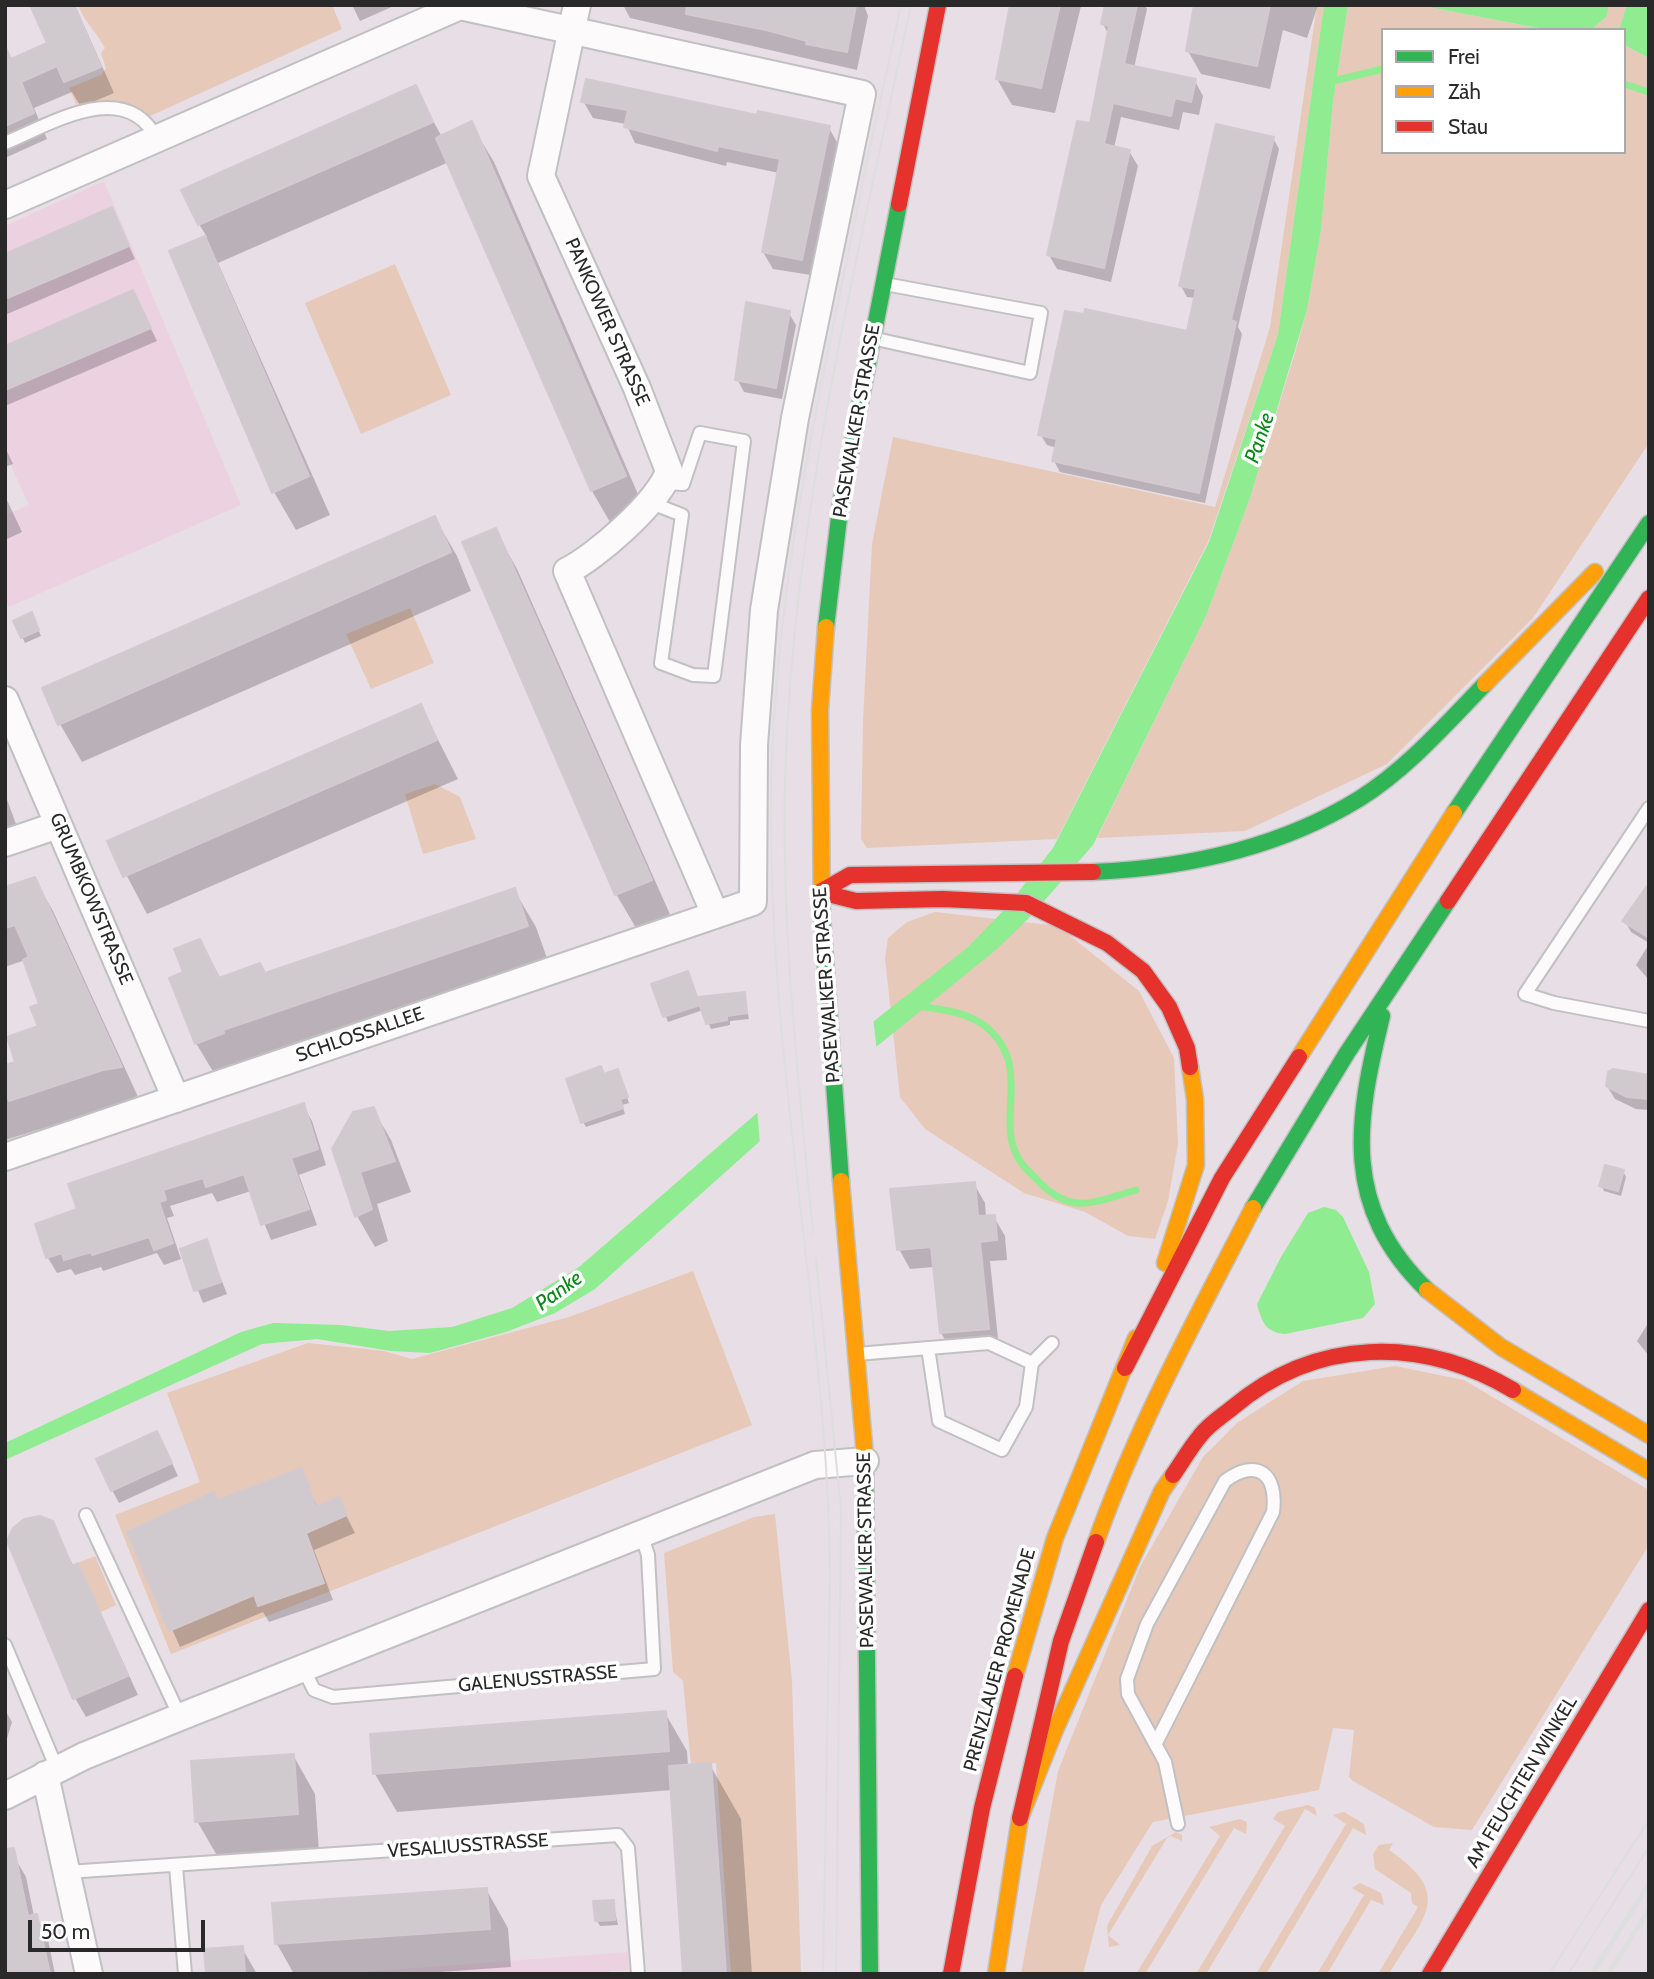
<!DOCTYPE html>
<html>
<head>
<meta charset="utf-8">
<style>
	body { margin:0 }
	#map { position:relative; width:1654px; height:1979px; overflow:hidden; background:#e8dee5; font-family:Cabin,sans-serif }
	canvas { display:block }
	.frame { position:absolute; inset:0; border:7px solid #292929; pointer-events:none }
	.legend { position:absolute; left:1381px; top:28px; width:245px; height:126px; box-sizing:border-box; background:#fff; border:2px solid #a9a9a9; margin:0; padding:9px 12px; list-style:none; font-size:21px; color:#292929 }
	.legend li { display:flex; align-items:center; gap:14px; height:35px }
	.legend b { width:35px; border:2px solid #a9a9a9 }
	.scale { position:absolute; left:28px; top:1920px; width:177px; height:32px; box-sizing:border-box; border:4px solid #292929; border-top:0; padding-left:9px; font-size:21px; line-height:24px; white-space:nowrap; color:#292929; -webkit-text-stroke:5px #fff; paint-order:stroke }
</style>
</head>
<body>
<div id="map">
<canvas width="1654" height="1979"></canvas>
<div class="frame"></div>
<ul class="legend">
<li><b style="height:9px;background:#30b455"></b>Frei</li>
<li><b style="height:9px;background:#ff9f0a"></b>Zäh</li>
<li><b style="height:9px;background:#e5322d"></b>Stau</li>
</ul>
<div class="scale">50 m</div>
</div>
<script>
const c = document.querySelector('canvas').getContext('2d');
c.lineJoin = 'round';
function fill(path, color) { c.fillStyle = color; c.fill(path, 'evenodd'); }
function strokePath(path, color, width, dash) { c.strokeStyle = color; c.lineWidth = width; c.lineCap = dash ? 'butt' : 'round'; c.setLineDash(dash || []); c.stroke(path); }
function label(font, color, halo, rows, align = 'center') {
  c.font = font + ' Cabin,sans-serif'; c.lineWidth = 7; c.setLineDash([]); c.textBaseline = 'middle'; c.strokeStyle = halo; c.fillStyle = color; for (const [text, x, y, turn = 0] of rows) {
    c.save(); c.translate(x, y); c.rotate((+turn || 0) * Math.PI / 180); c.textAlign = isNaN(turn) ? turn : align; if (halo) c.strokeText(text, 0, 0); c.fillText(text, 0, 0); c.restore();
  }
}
fill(new Path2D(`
	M104,181l137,324 -232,102 -4,-7v-85l24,-10 -24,-52v-227z
	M628,1952l1,18 -19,1 -1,3h-275z`), '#ecd2e1');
fill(new Path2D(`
	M78,5h254l10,24 -192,87c-30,-15 -40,-19 -74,-12l-7,-16 32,-13 5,-7 -5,-15 4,-5c-9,-17 -20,-25 -27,-43z
	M1317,5h7l-46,329 -70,208 -151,297 -190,9 -6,-9 2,-117 9,-178 21,-107 322,70 55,-180z
	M1348,5h70l131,25h-166v122h241v-107l25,13v385l-116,175 -146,146 -142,67 -148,7 109,-222 44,-118 45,-145 12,-43 14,-80 12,-128z
	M1609,5h18l-8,25h-28l16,-14z
	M395,264l56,131 -90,39 -56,-131z
	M410,608l24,55 -63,26 -25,-55z
	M435,784l25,13 16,42 -53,15 -18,-60z
	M935,912l123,14 81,65 35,67 4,86 -10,57 -13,38 -27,-3 -43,-24 -61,-19 -99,-64 -25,-32 -15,-139 3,-20 19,-16z
	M693,1271l59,154 -581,229 -56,-139 85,-33 -33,-89 141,-50 76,8 28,8 157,-42z
	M1395,1366l69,14 183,109 2,56 -177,285 -38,-3 -81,-46 -4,-4 5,-47 -21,-2 -14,62 -166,32 -52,83 -18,69h-62l37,-203 82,-204 63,-110 34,-34 66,-42z
	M775,1514l17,167 9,293h-70l-15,-211 -25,2 -8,-84 -10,-9 -9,-119 90,-36z
	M95,1556l21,49 -17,8 -21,-50z
	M1308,1805l7,3 2,8 -12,-7 -99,165h-10l89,-148 -12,-7 5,-7z
	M1344,1812l20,12 2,11 -13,-7 -87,146h-10l90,-150 -13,-9z
	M1240,1819l7,3 -1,12 -12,-6 -89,146h-9l84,-138 -11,-9z
	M1176,1832l6,3v6l-11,-5 -4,2 -59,97 12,10 -11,2 -2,-21 45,-80z
	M1393,1843l-4,7c67,46 34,67 0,124h-11l40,-67 -6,-4 -1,-10 -36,-24 -2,-15 6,-9z
	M1360,1883l21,10 3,12 -13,-5 -44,74h-10l47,-79 -12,-7z`), '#e6c9b9');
fill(new Path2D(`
	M1324,5h24l-15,97 -12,128 -14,80 -57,188 -44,118 -113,229 -61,70 -35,34 -237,192 -165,148 -40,24 -49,19 -76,21 -39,-2 -74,-12 -55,5 -257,116v-17l236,-111 32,-9 68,2 48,6 63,-4 60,-19 67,-41 178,-154 210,-165 38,-39 48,-61 156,-306 69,-208z
	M1418,5h191l-2,11 -16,14h-42z
	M1627,5h22v53l-25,-13v-15h-5z
	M1324,1207l12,3 7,7 26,55 6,32 -12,14 -78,16c-20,-2 -23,-12 -28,-30l24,-47 27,-44z`), '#8fec91');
fill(new Path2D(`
	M873,1017l4,35 -117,92 -3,-35z`), '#e8dee5');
fill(new Path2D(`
	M32,5h43l39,88 -33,14 -9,-15 -38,16 13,31 -42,19v-109l7,12 37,-17z
	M352,5h44l-36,16z
	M623,5h241l4,11 -11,54 -227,-52z
	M1012,5l69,1 -26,107 -43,-8 -15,-26z
	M1107,5h38l2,4 -13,59 61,13 8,15 -4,19 -16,-3 -4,18 -58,-13 -7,31 15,3 9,15 -27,116 -54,-13 -8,-14 42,-129 18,-91 -6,-11z
	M1198,5h120l-11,33 -24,-8 -13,59 -69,-15 -13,-23z
	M415,88l27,49 29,-13 23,38 153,353 -33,14 -22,-38 -143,-329 -231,101 112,252 -34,15 -22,-38 -102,-240 35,-15 -8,-13z
	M583,101l176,16 70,11 9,16 -27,131 -38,-6 -10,-17 16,-79 -52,-11 -1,4 -91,-23 -9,-19 -33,-6z
	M1273,138l6,11 -41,178 4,7 -37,169 -145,-31 -6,-11 3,-13 -10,-3 -7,-11 148,-101 8,-35 -9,-1 -6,-11z
	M118,222l17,37 -130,56v-59z
	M133,292l24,49 -152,65v-58z
	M747,304l41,8 8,13 -14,74 -38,-7 -7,-13z
	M5,447l8,17 -8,3z
	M5,496l17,36 -17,8z
	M435,518l22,38 14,35 -389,171 -22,-38z
	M495,530l22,39 155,350 -33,14 -23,-39 -152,-351z
	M34,620l7,16 -16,7 -10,-21z
	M421,706l37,73 -311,135 -38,-72z
	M5,794l15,41 -15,5z
	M34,879l19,32 86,188 -134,41v-73l12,-4 23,-36 1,-22 -16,-45 -20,7v-79z
	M514,890l22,37 13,37 -331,116 -22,-37 -11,-70 15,-32 21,38 44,-4z
	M1649,902v41l-18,-11 -6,-11z
	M1649,944v36l-13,-15z
	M654,985l43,14 47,-5 5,25 -19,2v4l-19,4 -8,-19 -35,12z
	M604,1076l16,1 9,26 -7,2 3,9 -39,13 -3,-5z
	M1649,1076v34l-13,-1 -21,-10 -8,-13z
	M303,1106l9,15 14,44 -27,10 18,50 -46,15 -20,-49 -34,11 -5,-9 -42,13 4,10 -7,2 14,41 -17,6 -7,-12 -54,18 -2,-4 -26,8 -4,-6 -14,4 -9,-15 -11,-33 42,-15z
	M373,1109l18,31 20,52 -34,12 11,37 -13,6 -18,-31 -23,-67z
	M1623,1171l3,6 -5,19 -17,-5 -3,-6z
	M974,1184l11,19 1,14h8l11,19 2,24 -17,1 9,87 -46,4 -12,-19 -7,-66 -24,2 -11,-20z
	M206,1241l21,53 -24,9 -21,-53z
	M1649,1322v34l-12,-15z
	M164,1446l14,30 -59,27 -7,-13z
	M301,1470l17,38 20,-9 17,34 -41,17 19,50 -64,22 -6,-10 -83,35 -51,-114z
	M52,1522l22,45 3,-2 11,20 50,110 -52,22 -11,-19z
	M5,1710l7,12 -7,23z
	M665,1713l22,38 1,15 22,-1 31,54 11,155h-67l-13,-184 -275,22 -22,-38z
	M293,1755l22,39 4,58 -100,7 -22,-38z
	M15,1858l11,19 8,39 13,19 8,39h-47z
	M486,1889l22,39 3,39 -100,7h-117l-17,-30z
	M613,1902l5,23 -18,1 -3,-5z
	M242,1948l15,26h-50z`), '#0003');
strokePath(new Path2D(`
	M1329,82l54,-13
	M1624,84l25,8
	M919,1006c22,4 47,5 66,20 50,40 8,96 35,135 4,7 12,13 18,20 34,35 56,21 98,9`), '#8fec91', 7);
const building = new Path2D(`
	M30,5h44l27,62 -37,15 -7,-16 -36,16 13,31 -29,13v-80l6,13 36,-16z
	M687,5h169l-9,47 -41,-8 1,-3 -41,-11 -80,-16z
	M1010,5h50l-19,83 -45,-9z
	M1105,5h32l-13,59 72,15 -5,23 -16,-4 -4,18 -58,-13 -9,41 26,6 -26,118 -57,-13 30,-134 13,2 19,-97 -8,-2z
	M1194,5h76l-13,61 -71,-15z
	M586,79l171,36 1,-4 72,15 -28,134 -40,-8 18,-93 -62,-13 -1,5 -93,-24 4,-17 -47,-8z
	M416,85l17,37 -235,103 -17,-35z
	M472,121l154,355 -35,15 -155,-353z
	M1216,124l58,13 -43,183 5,2 -37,171 -147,-32 5,-22 -19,-4 27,-124 19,3 1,-5 102,22 9,-42 -17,-3z
	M112,207l17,39 -124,53v-45z
	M205,236l104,240 -37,17 -103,-242z
	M133,290l18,38 -146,62v-44z
	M746,302l44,9 -14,77 -41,-8z
	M435,516l16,36 -393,173 -16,-37z
	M496,528l156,352 -37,15 -153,-353z
	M32,612l7,18 -18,8 -8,-17z
	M421,704l16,36 -314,137 -16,-36z
	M35,877l87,190 -19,3 -94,31 -4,-11v-25l10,-3 -8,-25 31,-11 -8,-19 9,-3 -16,-44 6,-3 -14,-32 -10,3v-41z
	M1649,883v55l-27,-17z
	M515,888l13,38 -305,104 1,3 -29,11 -26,-66 14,-6 -9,-23 26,-10 19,39 41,-15 5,10z
	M688,971l12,34 -37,12 -12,-33z
	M745,992l2,21 -20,3v4l-21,4 -9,-27z
	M601,1066l3,8 14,-5 10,28 -8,2 3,9 -42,15 -15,-44z
	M1613,1069l36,6v24l-22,-2 -21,-11 2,-14z
	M304,1103l14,46 -27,9 18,51 -48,16 -17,-51 -38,13 -3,-9 -40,12 3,10 -7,2 14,41 -19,7 -5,-13 -57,18 -1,-3 -27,8 -2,-7 -16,5 -11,-34 42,-15 -9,-25z
	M374,1107l21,54 -35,11 12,37 -17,8 -23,-68 21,-37z
	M1605,1165l19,5 -6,21 -19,-5z
	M975,1182l3,34 17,-1 2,25 -17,2 9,87 -49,4 -9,-86 -34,3 -7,-61z
	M207,1239l14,43 -27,9 -14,-42z
	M157,1431l15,32 -61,28 -15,-32z
	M302,1468l14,39 23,-10 8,18 -41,18 18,50 -66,23 -4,-11 -85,36 -42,-99 87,-40 4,8z
	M40,1516l13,5 19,45 6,-3 50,113 -55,23 -66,-158 6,-13 11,-9z
	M666,1711l3,40 -296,23 -3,-40z
	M294,1754l4,60 -103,8 -4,-61z
	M711,1763l15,211h-43l-14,-208z
	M14,1848l14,68 9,-2 13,60h-45v-125z
	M487,1888l3,41 -215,15 -3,-41z
	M614,1900l1,20 -20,1 -2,-20z
	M243,1946l2,28h-39l-2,-25z`);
fill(building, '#d0c9cd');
strokePath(building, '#d3cad0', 2);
const lane = new Path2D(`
	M5,143c46,-19 120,-66 152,-4
	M876,339l154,34 11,-60 -156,-29
	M649,502l33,13 -21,148 32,12 21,1 30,-235 -44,-8 -17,51 -17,-1
	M1649,808l-124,186 29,9 95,18
	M928,1348l11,73 63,29 24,-43 6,-44
	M857,1354l132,-11 43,20 20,-20
	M86,1515l94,202
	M5,1645l52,124
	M303,1668l11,22 19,7 321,-28 -6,-114 -7,-21
	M1156,1743l117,-231c5,-38 -16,-55 -48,-31l-78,143 -20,55 1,15 37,68 13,62
	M176,1866l9,108
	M67,1872l551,-37 10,13 10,126`);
const street = new Path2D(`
	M577,5l-36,171 96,212 32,83c-8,29 -74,87 -102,100l148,343
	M5,205l455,-199 402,88 -67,324 -31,192 -10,135 -1,157 -748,255
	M5,700l171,399
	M5,843l53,-18
	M45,1775l44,199
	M5,1796l79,-40 96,-39 635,-252 50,-4`);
const fast = new Path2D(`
	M826,627l15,-126 58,-297
	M1454,813l195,-290
	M1093,872c93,-4 186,-24 266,-73 48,-30 87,-75 126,-115
	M822,916l19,265
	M1382,1016c-26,106 -41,190 45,274
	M1253,1208l94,-155 101,-152
	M865,1456l5,518`);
const slow = new Path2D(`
	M1485,684l110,-112
	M822,916l-2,-206 6,-83
	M1299,1057l155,-244
	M841,1181l24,275
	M1165,1263l31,-98 -1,-66 -5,-32
	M1427,1290l74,57 148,88
	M1513,1390l136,81
	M1096,1542c41,-116 101,-225 157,-334
	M1015,1676l40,-138 81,-200
	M996,1974l24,-156 35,-88 107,-239 11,-16`);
const jam = new Path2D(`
	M899,204l39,-199
	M820,892l36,9 87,-2 83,4 81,40 36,28 26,36 18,41 3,19
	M820,892l30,-17 243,-3
	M1448,901l201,-303
	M1125,1368l97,-190 77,-121
	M1173,1475c9,-13 17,-27 27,-39 8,-11 21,-19 32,-28 84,-71 189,-72 281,-18
	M1020,1818l41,-177 35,-99
	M951,1974l31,-166 33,-132
	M1430,1974l219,-364`);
strokePath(lane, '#c1c0c2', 16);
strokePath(street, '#c1c0c2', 30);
strokePath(fast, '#c1c0c2', 19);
strokePath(slow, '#c1c0c2', 19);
strokePath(jam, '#c1c0c2', 19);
strokePath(lane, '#fcfafb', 12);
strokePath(street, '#fcfafb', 26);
strokePath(fast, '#30b455', 16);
strokePath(slow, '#ff9f0a', 16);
strokePath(jam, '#e5322d', 16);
strokePath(new Path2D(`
	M813,1233c-15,-159 -34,-319 -27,-479 10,-253 73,-501 125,-749
	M816,1258l25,252 -5,464
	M823,1974l7,-402 -2,-71c-12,-230 -58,-458 -57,-688 0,-172 32,-343 67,-511 20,-99 41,-198 63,-297
	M1549,1974l100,-154
	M1568,1974l81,-127`), '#dddede', 2);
strokePath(new Path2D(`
	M1592,1974l57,-90
	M1608,1974l41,-64`), '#dddede', 5);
label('19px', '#292929', '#fff', [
	["PANKOWER STRASSE",607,322,66],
	["PASEWALKER STRASSE",857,421,-80],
	["GRUMBKOWSTRASSE",91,899,67],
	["PASEWALKER STRASSE",827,985,-94],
	["SCHLOSSALLEE",360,1035,-19],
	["PASEWALKER STRASSE",866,1550,-91],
	["PRENZLAUER PROMENADE",1000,1660,-75],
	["GALENUSSTRASSE",538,1679,-5],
	["AM FEUCHTEN WINKEL",1522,1782,-59],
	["VESALIUSSTRASSE",468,1846,-4]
]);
label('italic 21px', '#0a8918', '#fff', [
	["Panke",1260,438,-71],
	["Panke",559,1291,-36]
]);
</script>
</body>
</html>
